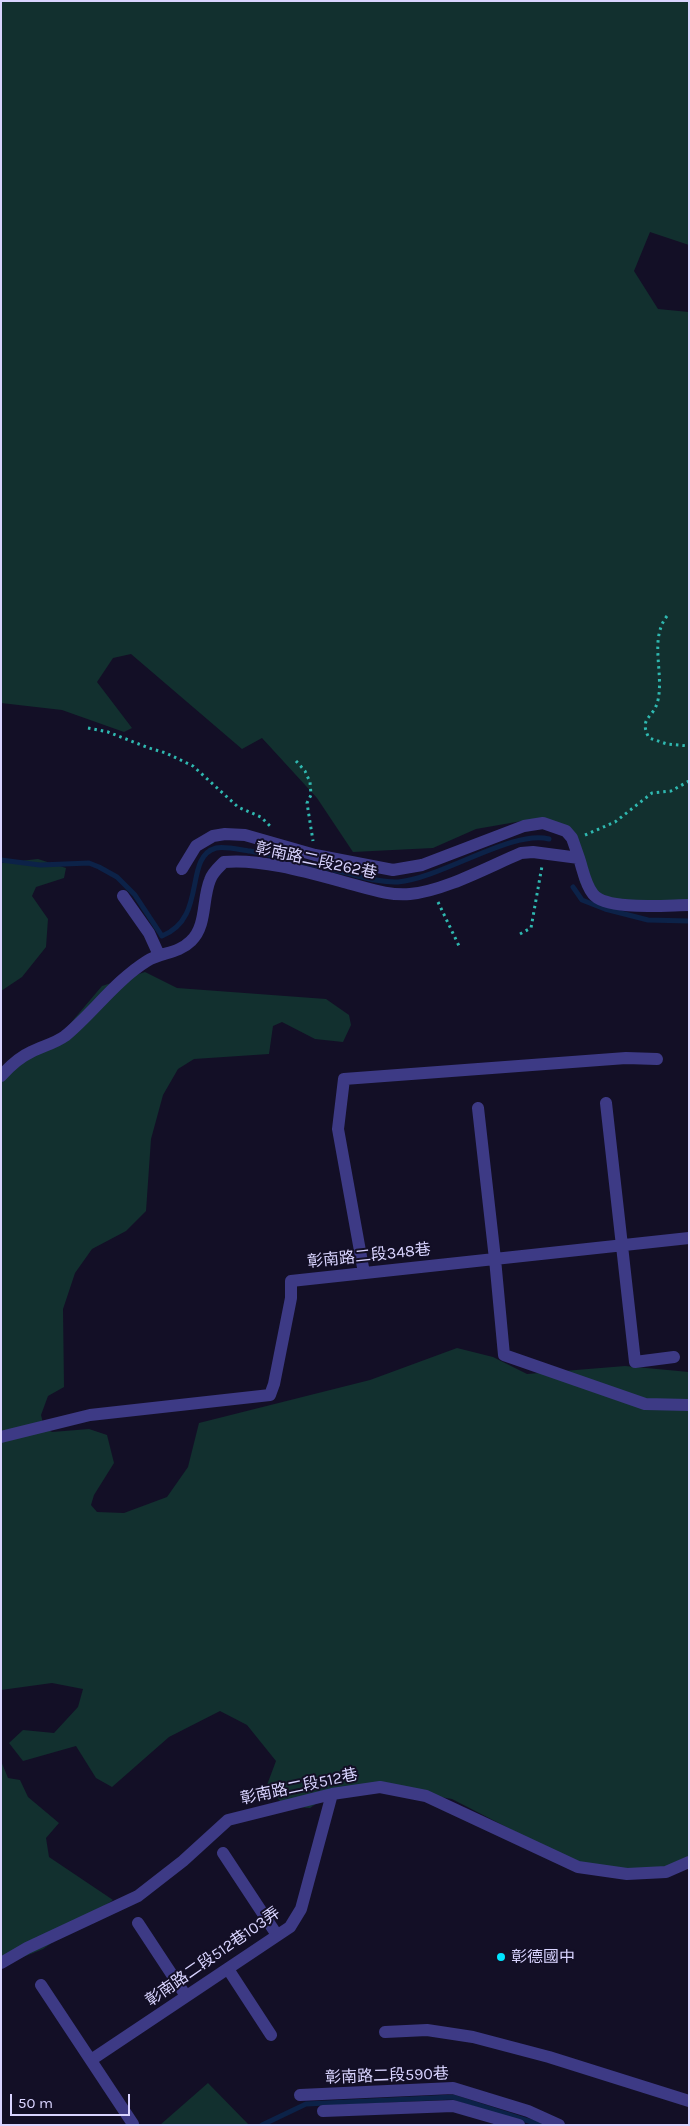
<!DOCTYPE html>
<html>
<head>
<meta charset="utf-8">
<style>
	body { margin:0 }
	#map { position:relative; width:690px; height:2126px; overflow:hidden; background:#130f26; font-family:Karla,sans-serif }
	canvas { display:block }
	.frame { position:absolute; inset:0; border:2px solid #d9d4ff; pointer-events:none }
	.scale { position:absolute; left:10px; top:2094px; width:120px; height:22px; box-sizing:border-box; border:2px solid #d9d4ff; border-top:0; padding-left:6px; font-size:15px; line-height:18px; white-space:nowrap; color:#d9d4ff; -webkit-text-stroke:4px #130f26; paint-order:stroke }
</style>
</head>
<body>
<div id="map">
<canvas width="690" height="2126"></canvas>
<div class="frame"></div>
<div class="scale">50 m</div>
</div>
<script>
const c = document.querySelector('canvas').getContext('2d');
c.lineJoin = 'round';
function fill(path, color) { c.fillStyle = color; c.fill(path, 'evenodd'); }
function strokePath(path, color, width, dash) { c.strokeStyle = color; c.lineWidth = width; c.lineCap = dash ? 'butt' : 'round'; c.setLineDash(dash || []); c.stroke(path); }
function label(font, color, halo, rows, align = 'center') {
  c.font = font + ' Karla,"Noto Sans TC",sans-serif'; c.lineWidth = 4; c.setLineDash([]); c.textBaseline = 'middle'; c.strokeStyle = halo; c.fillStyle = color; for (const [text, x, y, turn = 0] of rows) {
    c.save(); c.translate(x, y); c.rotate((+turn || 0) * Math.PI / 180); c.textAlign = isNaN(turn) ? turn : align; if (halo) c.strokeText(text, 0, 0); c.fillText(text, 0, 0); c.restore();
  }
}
fill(new Path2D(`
	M1,1h688v244l-39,-13 -16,39 24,38 31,3v589h-74l-19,-5 -16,-13 -9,-41 -9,-9 -40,-12 -46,8 -43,19 -80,4 -36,-54 -55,-60 -20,11 -111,-95 -18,4 -16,24 35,46 -8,4 -62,-22 -61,-7z
	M38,859l28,9 -2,10 -28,9 -4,9 16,23 -2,28 -24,30 -21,14v-128z
	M145,972l32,16 149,11 23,16 2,10 -8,17 -28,-3 -33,-17 -9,4 -4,28 -75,5 -16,10 -15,26 -12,44 -5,72 -20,20 -34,18 -17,24 -12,36 1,78 -16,9 -7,19 3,12 8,5 37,-3 18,6 7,28 -20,32 -3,10 6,7 27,1 43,-16 21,-30 11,-44 171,-43 87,-32 36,9 34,17 98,-8 64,6v493l-64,6 -47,-7 -126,-65 -82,-14 -33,4 -27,19 -26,-2 -17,-21 9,-24 -29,-36 -27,-14 -51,26 -57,50 -16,-9 -20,-32 -53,15 -14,-18 14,-13 31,3 24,-26 5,-18 -31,-6 -51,7v-619l62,-39 39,-46z
	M1,1761l7,17 12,2 8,17 31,26 -13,15 3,19 64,43 -70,49 -42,17z
	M208,2083l41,42h-89z`), '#12302f');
strokePath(new Path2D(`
	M1,860l39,5 49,-2 10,4 18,10 18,18 27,41c46,-18 21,-79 54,-88 10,-2 25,2 34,3 31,6 62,13 92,21 18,4 37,11 56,10 44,-4 115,-53 151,-43
	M573,887l9,13 23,9 43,11 41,1
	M262,2125l44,-21 147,-7 88,28`), '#0c2248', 5);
strokePath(new Path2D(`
	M667,616c-18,23 -3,57 -9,84 -4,19 -20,17 -9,38l18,6 22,2
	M88,728l20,4 41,16 17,5 27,13 45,41 23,10 11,11
	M296,761l9,10 5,11 1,13 -4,8 6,38
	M585,835l30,-13 37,-29 19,-2 18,-10
	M438,902l22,46
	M520,934l11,-6 11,-62`), '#2fb8b0', 3, [2.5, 4]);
strokePath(new Path2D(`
	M182,869l14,-23 17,-10 12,-2 20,1 70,20 78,15 29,-5 102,-39 19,-3 23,8 6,7 7,20
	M123,896l26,37 10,22
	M1,1076c8,-9 19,-19 30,-24 11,-6 23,-8 34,-16 28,-23 50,-55 82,-75 14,-9 31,-7 44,-20 16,-15 11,-42 19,-61 2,-7 9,-13 14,-18 37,-4 90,12 127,22 19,5 39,12 59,10 34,-3 78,-27 111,-41l12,-1 46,6c4,12 6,26 14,36 13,17 75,11 96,11
	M606,1103l29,259 39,-5
	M478,1108l17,151 9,96 141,49 44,1
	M364,1273l-26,-144 6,-50 282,-21 31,1
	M1,1437l89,-22 180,-20 4,-11 17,-86v-17l398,-43
	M223,1853l54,82
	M138,1923l48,73
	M1,1963l26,-15 111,-52 45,-35 45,-41 104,-26 48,-7 46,9 152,71 49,7 39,-2 23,-10
	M228,1969l43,66
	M41,1985l92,139
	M385,2032l42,-2 46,7 76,20 140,44
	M91,2060l199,-133 11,-18 31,-115
	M300,2095l153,-7 75,23 31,14
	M323,2111l130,-5 66,19`), '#3d3a85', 12);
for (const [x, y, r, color] of [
	[501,1957,5,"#00e5ff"]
]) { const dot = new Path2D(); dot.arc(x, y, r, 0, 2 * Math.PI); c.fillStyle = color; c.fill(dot); strokePath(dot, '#130f26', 2); }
label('16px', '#d9d4ff', '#130f26', [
	["彰南路二段262巷",316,861,12],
	["彰南路二段348巷",369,1256,-6],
	["彰南路二段512巷",299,1787,-12],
	["彰南路二段512巷103弄",213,1957,-35],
	["彰南路二段590巷",387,2076,-2]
]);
label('16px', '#d9d4ff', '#130f26', [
	["彰德國中",511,1957]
], 'left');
</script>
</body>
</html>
